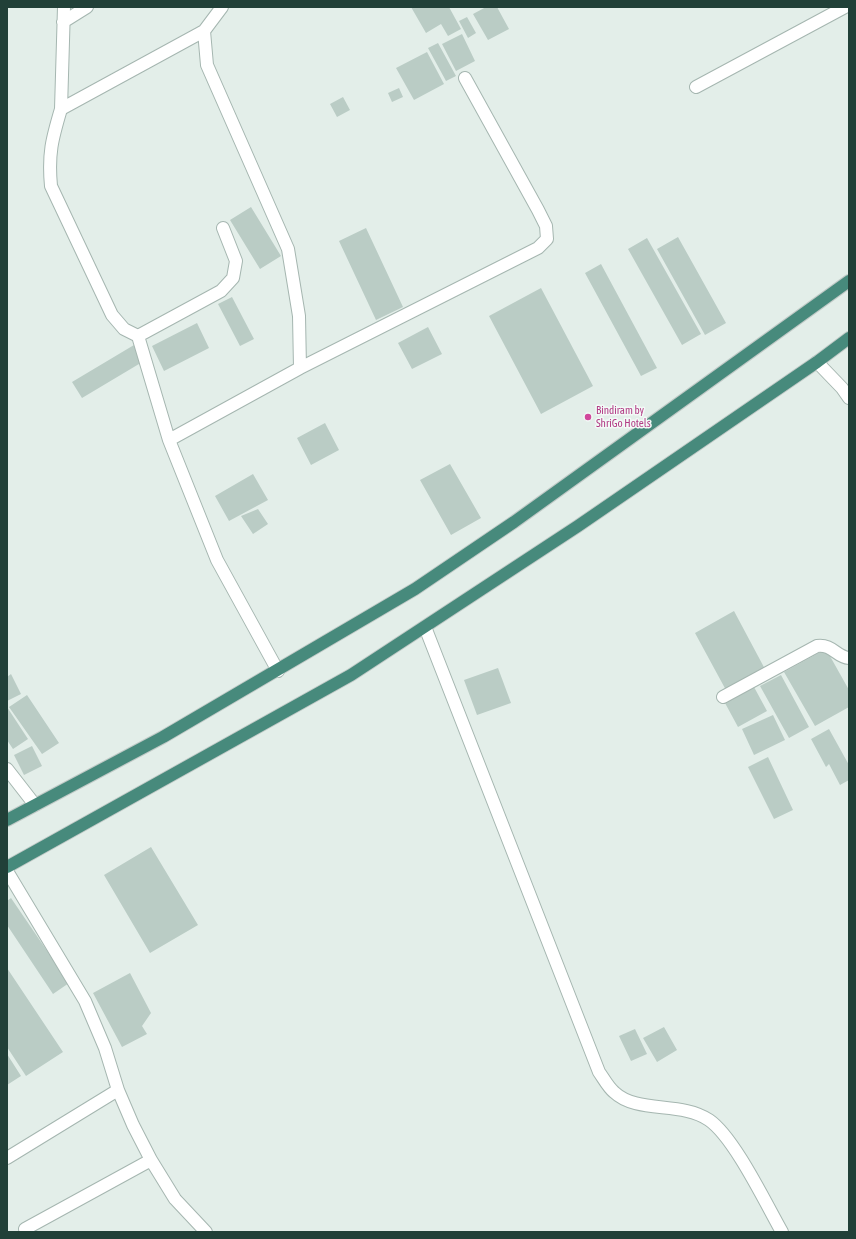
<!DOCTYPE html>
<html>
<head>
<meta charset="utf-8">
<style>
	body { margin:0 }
	#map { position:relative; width:856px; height:1239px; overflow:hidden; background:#e3eee9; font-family:"Asap Condensed",sans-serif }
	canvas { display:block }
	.frame { position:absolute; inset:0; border:8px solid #214038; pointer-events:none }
</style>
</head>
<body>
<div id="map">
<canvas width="856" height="1239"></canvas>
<div class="frame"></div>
</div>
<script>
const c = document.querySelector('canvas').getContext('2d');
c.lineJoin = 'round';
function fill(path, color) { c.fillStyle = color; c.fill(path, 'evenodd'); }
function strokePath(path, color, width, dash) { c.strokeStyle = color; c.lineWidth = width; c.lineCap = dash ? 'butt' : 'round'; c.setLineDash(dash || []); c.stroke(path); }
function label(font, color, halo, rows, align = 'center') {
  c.font = font + ' "Asap Condensed",sans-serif'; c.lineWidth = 3; c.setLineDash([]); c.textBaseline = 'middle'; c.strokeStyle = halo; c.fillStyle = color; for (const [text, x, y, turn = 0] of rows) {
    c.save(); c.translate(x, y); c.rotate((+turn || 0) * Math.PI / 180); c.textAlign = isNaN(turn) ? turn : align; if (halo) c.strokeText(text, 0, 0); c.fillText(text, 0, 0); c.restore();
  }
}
fill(new Path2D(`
	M411,7h38l12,22 -13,7 -7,-12 -15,9z
	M486,7h11l12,22 -21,11 -15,-26z
	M467,17l9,16 -8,5 -9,-17z
	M462,34l13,27 -19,10 -14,-27z
	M438,43l18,33 -10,5 -18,-33z
	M427,52l17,32 -30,16 -18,-32z
	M399,88l4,9 -11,5 -4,-9z
	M343,97l7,13 -13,7 -7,-13z
	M251,207l30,49 -21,13 -30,-49z
	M366,228l37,79 -27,13 -37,-79z
	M678,237l48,86 -21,12 -48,-86z
	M647,238l54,96 -19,11 -54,-96z
	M601,264l56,104 -16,8 -56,-103z
	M541,288l52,98 -52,28 -52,-98z
	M232,297l22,42 -14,7 -22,-42z
	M197,323l12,25 -45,23 -12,-25z
	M428,327l14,27 -30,15 -14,-26z
	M134,345l10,16 -62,37 -10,-16z
	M325,423l14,27 -28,15 -14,-27z
	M450,464l31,54 -30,17 -31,-55z
	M253,474l15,26 -39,21 -14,-25z
	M258,509l10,15 -15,10 -12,-18z
	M734,611l32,60 -39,21 -32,-59z
	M826,649l23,41v17l-34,19 -31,-54z
	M498,668l13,35 -34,12 -13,-35z
	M11,674l10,20 -14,7v-24z
	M781,675l28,52 -20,11 -29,-52z
	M754,687l13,24 -29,16 -13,-24z
	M27,695l32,48 -17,11 -33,-47z
	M7,707l21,32 -15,10 -6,-9z
	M773,715l12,25 -31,15 -12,-26z
	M829,729l20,36v15l-9,5 -11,-21 -3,3 -15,-28z
	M32,746l10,20 -18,9 -10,-20z
	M768,757l25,53 -19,9 -26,-52z
	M151,847l47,78 -48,28 -46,-78z
	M11,898l58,85 -16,11 -46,-69v-24z
	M7,968l56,84 -37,24 -19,-29z
	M130,973l21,40 -9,13 5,8 -25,13 -29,-54z
	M664,1027l13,23 -20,12 -14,-24z
	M635,1029l12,25 -16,7 -12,-25z
	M7,1054l14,22 -14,9z`), '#baccc5');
const minor = new Path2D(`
	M222,7l-18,24 3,34 81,184 11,67 1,52
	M63,22l24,-15
	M204,31l-143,78c-9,30 -13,45 -10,77l61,129 12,14 14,7 83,-45 12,-13 3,-17 -13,-33
	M696,87l149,-80
	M61,109l3,-102
	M138,336l31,104
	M817,362l25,26 7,10
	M425,627l174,445c5,7 9,15 15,20 23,22 67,9 95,28 25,17 57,84 73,112
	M278,671l-61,-111 -48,-120 131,-72 238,-120 9,-9 -1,-13 -8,-16 -73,-132
	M723,697l94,-51c16,-2 19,11 32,12
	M7,769l28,36
	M7,871l78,130 20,47 13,42 15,35 18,35 24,39 31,33
	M7,1158l111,-68
	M25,1229l126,-69`);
const trunk = new Path2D(`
	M7,820l156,-83 252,-148 99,-67 335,-241
	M7,867l344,-192 227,-149 239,-164 32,-24`);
strokePath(minor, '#a5b6b0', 14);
strokePath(trunk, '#c1cac7', 14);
strokePath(minor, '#fff', 12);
strokePath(trunk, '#478a7c', 12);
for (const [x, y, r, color] of [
	[588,417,4,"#d1479c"]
]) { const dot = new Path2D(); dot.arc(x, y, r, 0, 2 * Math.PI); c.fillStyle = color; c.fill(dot); strokePath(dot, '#f3faf7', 1.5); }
label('11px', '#b23c85', '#f3faf7', [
	["Bindiram by",596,411],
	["ShriGo Hotels",596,424]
], 'left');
</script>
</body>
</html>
